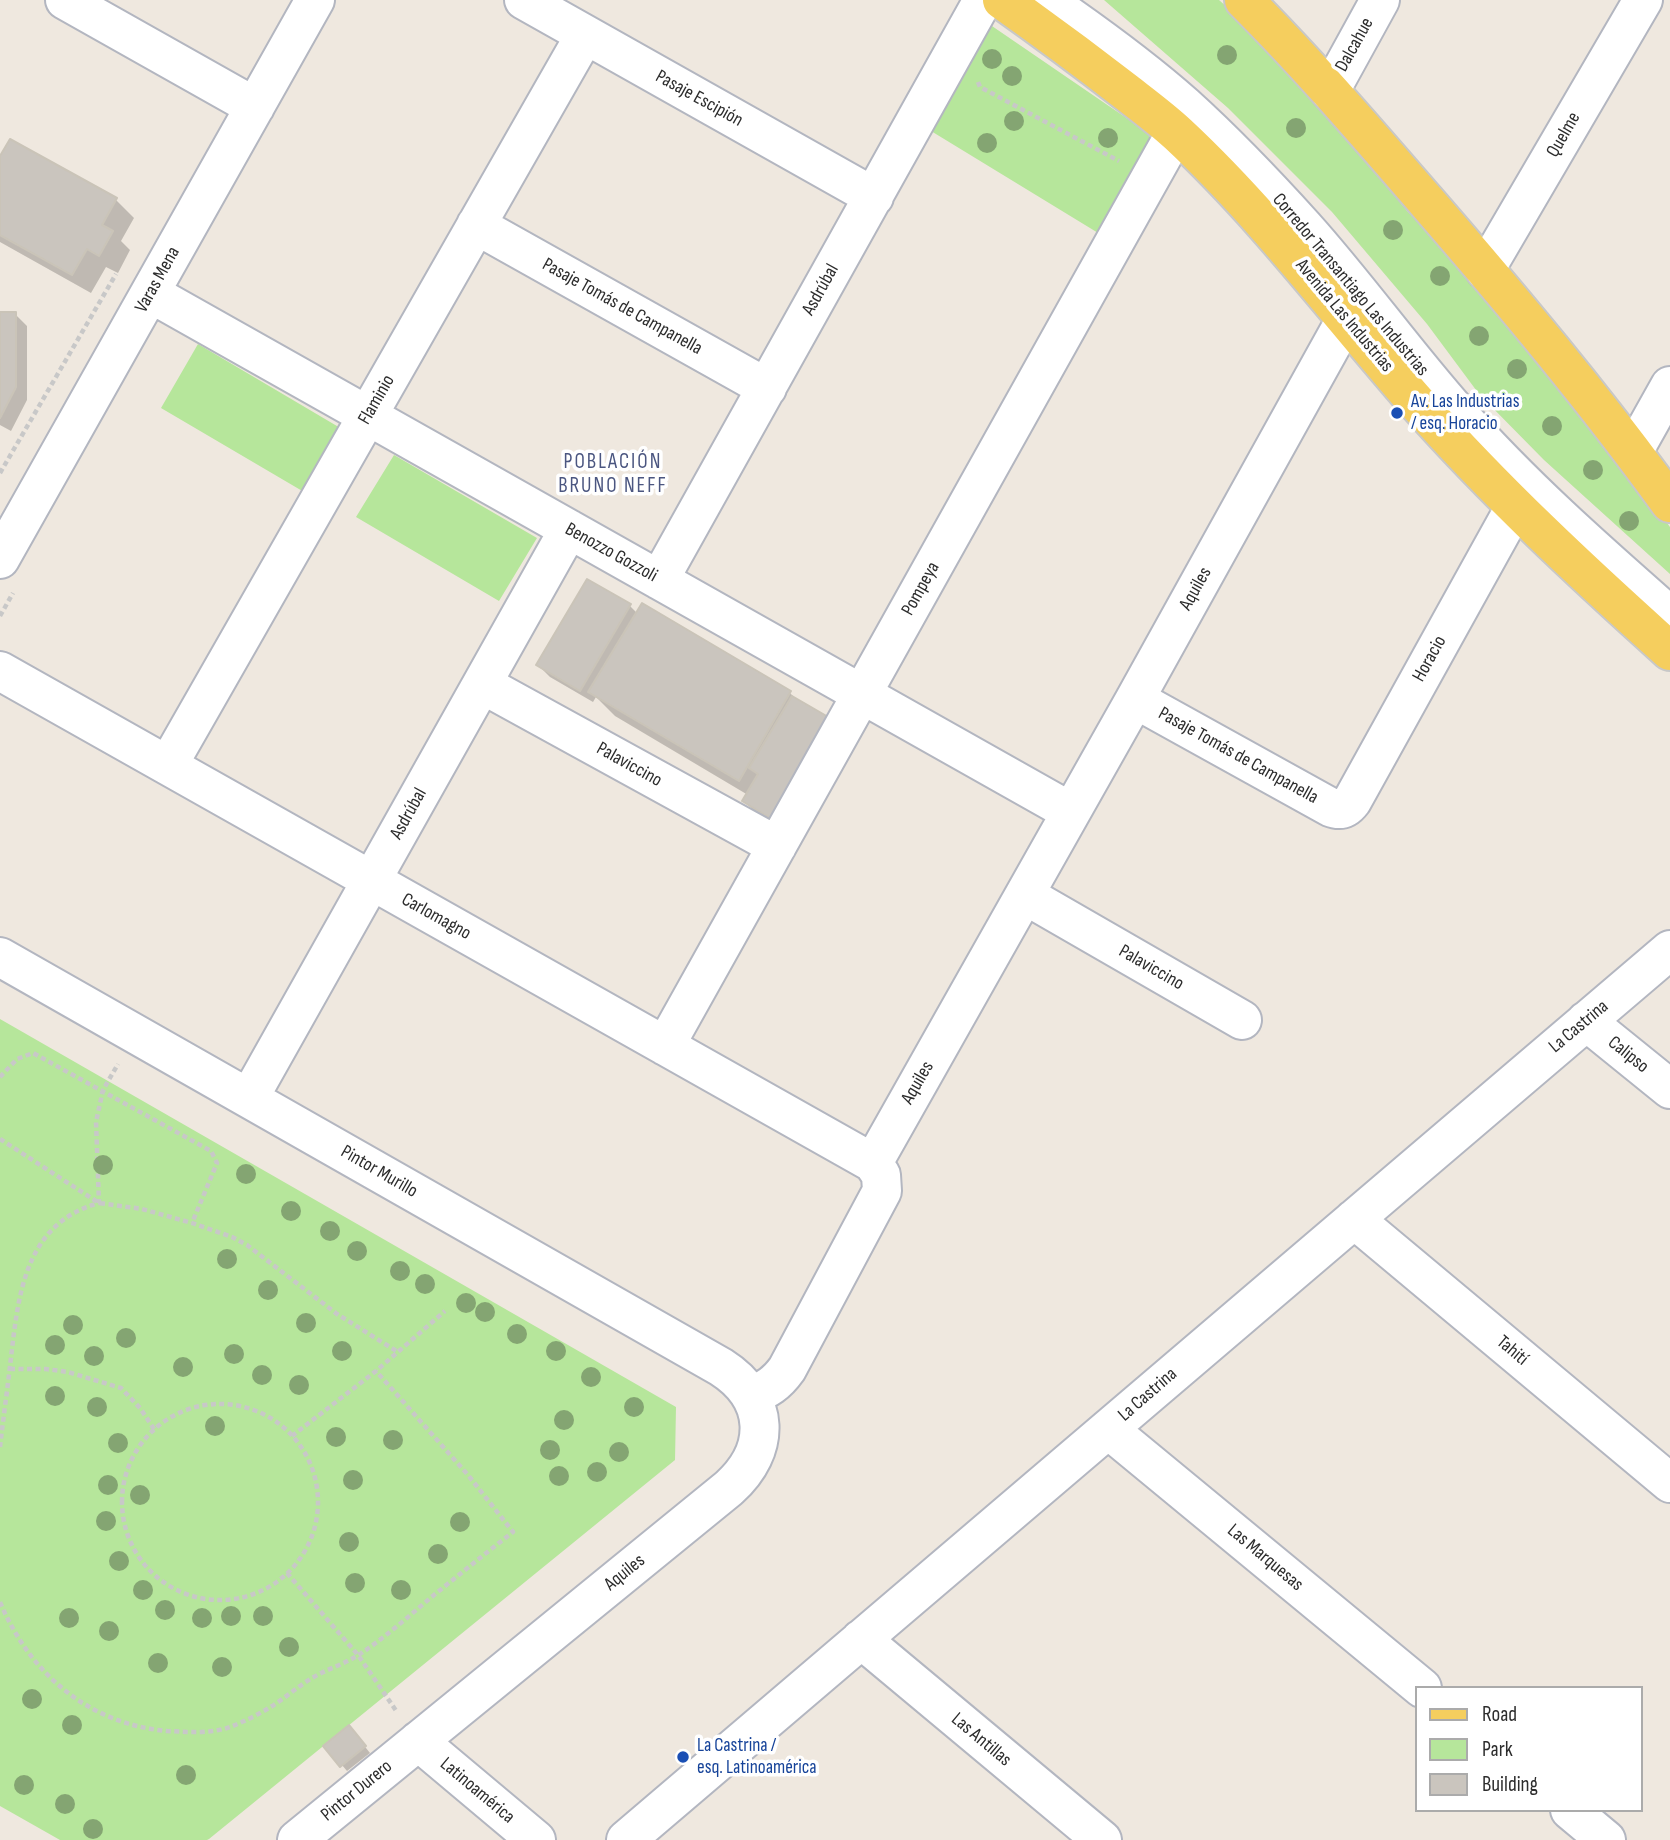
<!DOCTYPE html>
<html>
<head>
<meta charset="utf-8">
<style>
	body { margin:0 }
	#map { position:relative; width:1670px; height:1840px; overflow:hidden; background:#efe8df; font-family:"Sofia Sans Condensed",sans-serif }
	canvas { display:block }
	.legend { position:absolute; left:1415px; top:1686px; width:228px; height:126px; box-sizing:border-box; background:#fff; border:2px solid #ababab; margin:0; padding:9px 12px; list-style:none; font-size:21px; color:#2d2d2d }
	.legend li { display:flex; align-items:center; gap:14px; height:35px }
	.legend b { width:35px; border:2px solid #ababab }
</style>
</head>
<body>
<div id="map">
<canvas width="1670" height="1840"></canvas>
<ul class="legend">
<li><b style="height:9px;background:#f5ce5e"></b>Road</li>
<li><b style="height:19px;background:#b6e69b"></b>Park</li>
<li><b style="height:19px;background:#cac5be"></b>Building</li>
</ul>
</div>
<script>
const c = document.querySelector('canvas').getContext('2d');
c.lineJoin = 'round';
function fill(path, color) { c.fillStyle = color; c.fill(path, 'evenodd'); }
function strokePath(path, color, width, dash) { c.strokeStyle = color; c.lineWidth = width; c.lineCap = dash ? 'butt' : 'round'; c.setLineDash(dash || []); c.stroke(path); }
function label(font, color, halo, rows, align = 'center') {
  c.font = font + ' "Sofia Sans Condensed",sans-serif'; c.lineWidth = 7; c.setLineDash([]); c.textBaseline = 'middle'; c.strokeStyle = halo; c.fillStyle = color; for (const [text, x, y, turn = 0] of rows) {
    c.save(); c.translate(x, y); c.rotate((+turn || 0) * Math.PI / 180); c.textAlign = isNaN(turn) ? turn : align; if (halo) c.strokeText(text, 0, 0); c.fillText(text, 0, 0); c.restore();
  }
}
fill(new Path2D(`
	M1104,0h115l38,34 60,66 91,112 72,71 134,168 56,76v47l-126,-114 -65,-66 -52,-70 -95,-112 -104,-104z
	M989,24l174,119 -55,96 -177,-108z
	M198,344l144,85 -38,63 -143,-84z
	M394,455l143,83 -38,63 -143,-84z
	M0,1019l676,388 -1,53 -466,379 -2,1h-147l-60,-34z`), '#b6e69b');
fill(new Path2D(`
	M0,160l115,39 19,19 -13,23 9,9 -12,23 -12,-6 -15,26 -91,-51z
	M0,314h15l12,12v74l-16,31 -11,-6z
	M642,605l148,88 10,10 -17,126 -27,-16 -12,-12 4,-6 -133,-79 -19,-19 -3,5 -43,-25 -12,-12 92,-59 7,7z
	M354,1733l16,20 -23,18 -21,-25z`), '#0003');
const building = new Path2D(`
	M10,139l107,59 -15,27 11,6 -14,25 -12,-7 -15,26 -72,-40v-79z
	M0,312h16v75l-16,31z
	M587,579l44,25 -51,87 -44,-26z
	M642,603l149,88 -52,90 -151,-89z
	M792,696l38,22 -60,100 -28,-17 16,-27 -9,-6z
	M349,1725l17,21 -26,21 -17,-21z`);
fill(building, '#cac5be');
strokePath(building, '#cac4b8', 2);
const minor = new Path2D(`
	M65,0l190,107
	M524,0l350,197
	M1046,0c48,33 95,67 139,106 42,38 81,79 119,121 53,59 99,124 152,184 65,74 140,140 214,205
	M1330,91l50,-91
	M476,225l291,163
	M1485,270l158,-270
	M150,293l921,519
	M1633,452l37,-66
	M0,559l315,-559
	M659,580l324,-580
	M0,671l873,492 8,12 1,16 -95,178c-10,14 -20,21 -36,26
	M482,684l295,162
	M1135,699l195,108c10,4 16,2 22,-6l163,-294
	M168,765l417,-730
	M1025,895l217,125
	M0,957l721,410c50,32 50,83 8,121l-432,352
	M1586,1021l84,68
	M665,1046l511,-914
	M249,1098l320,-569
	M873,1163l262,-464 211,-380
	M1354,1219l316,264
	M1108,1429l314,259
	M861,1639l241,201
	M418,1741l118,99
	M1570,1810l36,30
	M626,1840l1044,-890`);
const major = new Path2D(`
	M1002,0c41,29 83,60 123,91 18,14 37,28 53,43 88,82 160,179 239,269 79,89 165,169 253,248
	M1244,0c64,64 123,133 182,201 85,98 168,197 244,302`);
strokePath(minor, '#b3b6c0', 42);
strokePath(major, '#c8c8c8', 42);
strokePath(new Path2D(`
	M978,82l2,5 139,74
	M0,473l116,-199
	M0,616l13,-23
	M0,1077l17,-18 16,-6 178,98 6,12 -25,60
	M0,1139l99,64 43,6 50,14 40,14 15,8 90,69 61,38
	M10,1369h36l22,3 53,16 19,20 14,21
	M122 1502a98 98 0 1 1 196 0a98 98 0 1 1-196 0Z
	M292,1436l84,-65 69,-60
	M0,1447c3,-27 7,-54 10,-81 8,-66 12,-142 89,-163l-3,-81 7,-32 15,-26
	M287,1573l71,82 39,57
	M0,1602c30,72 89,122 167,129 21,1 43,3 63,-4 13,-5 27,-12 39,-19 15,-9 28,-21 43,-30 15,-9 33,-14 48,-24 26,-17 50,-39 74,-59 26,-21 52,-42 79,-63l-45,-57 -92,-104`), '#c8c8c8', 4.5, [5, 3.5]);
strokePath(minor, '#fff', 38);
strokePath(major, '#f5ce5e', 38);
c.fillStyle = '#84a572';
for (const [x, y] of [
	[1227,55],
	[992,59],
	[1012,76],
	[1014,121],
	[1296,128],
	[1108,138],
	[987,143],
	[1393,230],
	[1440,276],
	[1479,336],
	[1517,369],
	[1552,426],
	[1593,470],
	[1629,521],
	[103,1165],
	[246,1174],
	[291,1211],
	[330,1231],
	[357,1251],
	[227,1259],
	[400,1271],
	[425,1284],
	[268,1290],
	[466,1303],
	[485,1312],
	[306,1323],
	[73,1325],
	[517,1334],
	[126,1338],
	[55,1345],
	[342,1351],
	[556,1351],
	[234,1354],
	[94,1356],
	[183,1367],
	[262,1375],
	[591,1377],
	[299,1385],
	[55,1396],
	[97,1407],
	[634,1407],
	[564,1420],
	[215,1426],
	[336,1437],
	[393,1440],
	[118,1443],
	[550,1450],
	[619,1452],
	[597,1472],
	[559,1476],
	[353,1480],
	[108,1485],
	[140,1495],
	[106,1521],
	[460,1522],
	[349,1542],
	[438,1554],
	[119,1561],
	[355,1583],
	[143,1590],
	[401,1590],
	[165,1610],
	[231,1616],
	[263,1616],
	[69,1618],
	[202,1618],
	[109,1631],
	[289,1647],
	[158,1663],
	[222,1667],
	[32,1699],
	[72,1725],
	[186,1775],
	[24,1785],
	[65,1804],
	[93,1829]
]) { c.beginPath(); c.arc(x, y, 10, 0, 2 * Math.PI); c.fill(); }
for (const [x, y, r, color] of [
	[1397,413,7,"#1a4fb4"],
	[683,1757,7,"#1a4fb4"]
]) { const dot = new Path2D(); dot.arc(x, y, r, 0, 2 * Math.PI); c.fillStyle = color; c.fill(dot); strokePath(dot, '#fff', 2.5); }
label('19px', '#2d2d2d', '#fff', [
	["Dalcahue",1355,45,-61],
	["Pasaje Escipión",699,99,29],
	["Quelme",1564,135,-60],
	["Varas Mena",158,280,-61],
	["Corredor Transantiago Las Industrias",1350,285,50],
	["Asdrúbal",821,290,-61],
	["Pasaje Tomás de Campanella",622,307,29],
	["Avenida Las Industrias",1344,316,50],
	["Flaminio",377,400,-60],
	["Benozzo Gozzoli",611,553,29],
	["Pompeya",921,589,-61],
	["Aquiles",1196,589,-61],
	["Horacio",1430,659,-61],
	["Pasaje Tomás de Campanella",1238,756,29],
	["Palaviccino",629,765,29],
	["Asdrúbal",409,814,-61],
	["Carlomagno",436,917,29],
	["Palaviccino",1151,968,30],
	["La Castrina",1579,1027,-40],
	["Calipso",1628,1055,39],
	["Aquiles",918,1083,-60],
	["Pintor Murillo",379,1172,30],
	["Tahití",1512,1351,40],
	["La Castrina",1148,1395,-41],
	["Las Marquesas",1265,1558,40],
	["Aquiles",625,1573,-39],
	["Las Antillas",981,1740,40],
	["Pintor Durero",357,1791,-39],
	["Latinoamérica",477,1791,40]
]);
label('19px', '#164399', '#fff', [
	["Av. Las Industrias",1411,402],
	["/ esq. Horacio",1411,424],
	["La Castrina /",697,1746],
	["esq. Latinoamérica",697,1768]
], 'left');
c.letterSpacing = '2px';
label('21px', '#4b5680', '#fff', [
	["POBLACIÓN",613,463],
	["BRUNO NEFF",613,487]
]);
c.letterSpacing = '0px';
</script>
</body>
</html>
